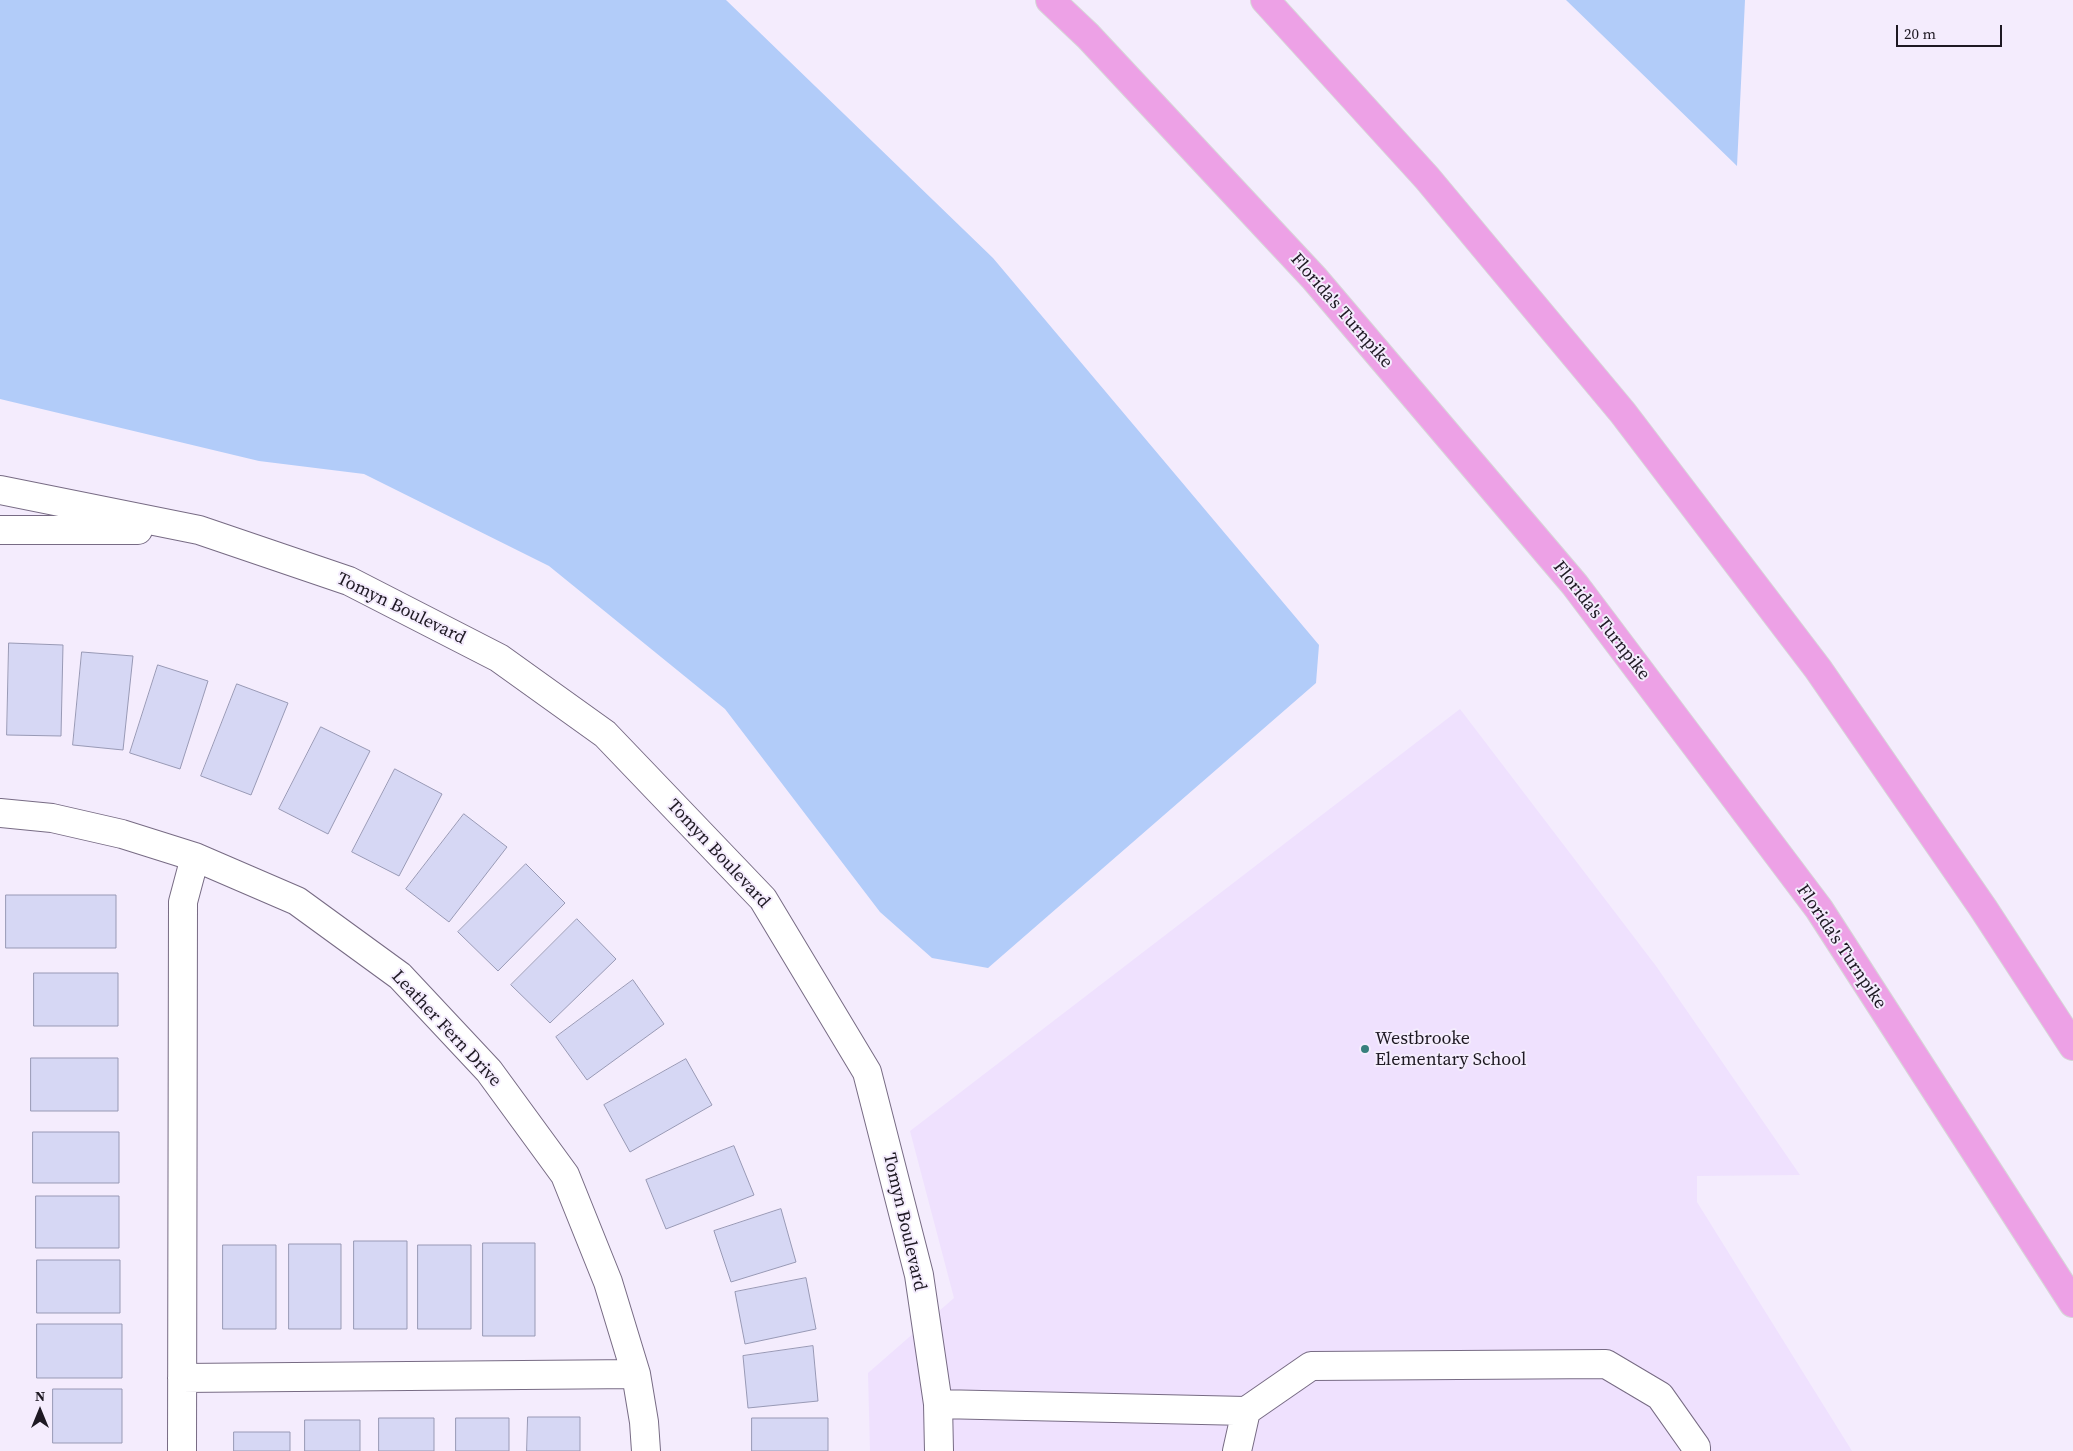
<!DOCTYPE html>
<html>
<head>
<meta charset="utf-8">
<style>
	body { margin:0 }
	#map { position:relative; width:2073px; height:1451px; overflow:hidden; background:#f4ecfd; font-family:"Source Serif 4",serif }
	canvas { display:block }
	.north { position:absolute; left:15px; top:1386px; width:50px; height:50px; -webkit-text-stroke:4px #f4ecfd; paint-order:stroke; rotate:0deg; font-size:14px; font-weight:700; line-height:20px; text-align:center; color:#1e1923 }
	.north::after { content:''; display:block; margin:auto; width:18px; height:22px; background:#1e1923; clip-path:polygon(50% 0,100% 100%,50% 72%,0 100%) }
	.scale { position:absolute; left:1896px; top:25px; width:106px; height:22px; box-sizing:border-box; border:2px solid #1e1923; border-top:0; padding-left:6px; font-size:15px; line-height:18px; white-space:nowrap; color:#1e1923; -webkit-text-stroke:4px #f4ecfd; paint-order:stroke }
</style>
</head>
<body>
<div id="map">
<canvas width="2073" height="1451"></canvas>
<div class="north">N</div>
<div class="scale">20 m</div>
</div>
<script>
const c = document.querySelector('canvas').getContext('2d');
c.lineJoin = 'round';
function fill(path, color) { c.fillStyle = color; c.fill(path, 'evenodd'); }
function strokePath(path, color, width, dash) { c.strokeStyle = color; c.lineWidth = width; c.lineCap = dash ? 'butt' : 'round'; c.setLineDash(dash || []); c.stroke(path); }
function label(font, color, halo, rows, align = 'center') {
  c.font = font + ' "Source Serif 4",serif'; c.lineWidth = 4; c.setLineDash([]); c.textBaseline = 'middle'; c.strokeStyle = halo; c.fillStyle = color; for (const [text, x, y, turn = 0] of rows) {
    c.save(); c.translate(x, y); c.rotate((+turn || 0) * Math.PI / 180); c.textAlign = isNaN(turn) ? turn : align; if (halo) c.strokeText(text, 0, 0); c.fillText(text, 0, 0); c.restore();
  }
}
fill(new Path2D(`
	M1460,709l196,257 144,209 -103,1v26l155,249h-982l-2,-78 86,-75 -44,-167z`), '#efe1fe');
fill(new Path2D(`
	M0,0h726l267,258 326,387 -3,38 -328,285 -56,-10 -52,-46 -155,-203 -176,-143 -185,-92 -105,-13 -259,-62z
	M1566,0h179l-8,166z`), '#b2ccf9');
const building = new Path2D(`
	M9,643l54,2 -2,91 -54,-1z
	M82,652l51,4 -10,94 -50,-5z
	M158,665l50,16 -28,88 -50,-16z
	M237,684l51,19 -37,92 -50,-19z
	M321,727l49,24 -42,83 -49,-25z
	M395,769l47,25 -43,82 -47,-24z
	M464,814l43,33 -58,75 -43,-33z
	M526,864l39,39 -67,68 -40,-39z
	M6,895h110v53h-110z
	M577,919l39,40 -66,64 -39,-38z
	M34,973h84v53h-84z
	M633,980l31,44 -77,56 -31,-43z
	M31,1058h87v53h-87z
	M686,1059l26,46 -82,47 -26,-47z
	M33,1132h86v51h-86z
	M734,1146l20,49 -88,34 -20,-49z
	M36,1196h83v52h-83z
	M781,1209l15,53 -65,20 -17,-51z
	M354,1241h53v88h-53z
	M483,1243h52v93h-52z
	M289,1244h52v85h-52z
	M223,1245h53v84h-53z
	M418,1245h53v84h-53z
	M37,1260h83v53h-83z
	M806,1278l10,51 -71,15 -10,-52z
	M37,1324h85v54h-85z
	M813,1346l5,55 -70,7 -5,-52z
	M53,1389h69v54h-69z
	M528,1417h52v34h-53z
	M379,1418h55v33h-55z
	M456,1418h53v33h-53z
	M752,1418h76v33h-76z
	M305,1420h55v31h-55z
	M234,1432h56v19h-56z`);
fill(building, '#d6d7f4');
strokePath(building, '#9899b5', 1);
const minor = new Path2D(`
	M0,490l199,40 150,51 150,77 106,76 158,165 104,173 52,203 19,129 1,47
	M0,530h138
	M0,813l52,5 70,16 73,23 102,44 103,75 89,95 76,104 43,107 28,92 8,48 2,29
	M182,1378l454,-4
	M938,1404l308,7
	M182,1451l1,-549 12,-45
	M1237,1451l9,-40 65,-45 295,-2 54,32 36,51v4`);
const highway = new Path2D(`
	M1050,0l38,36 226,242 261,307 244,324 254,394
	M1265,0l162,178 196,235 195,256 165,239 90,138`);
strokePath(minor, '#776b84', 30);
strokePath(highway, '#d6d6d7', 30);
strokePath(minor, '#fff', 28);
strokePath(highway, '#eda1e6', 28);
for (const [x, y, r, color] of [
	[1365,1049,5,"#377f7d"]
]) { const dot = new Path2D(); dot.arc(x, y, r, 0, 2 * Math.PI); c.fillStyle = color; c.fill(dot); strokePath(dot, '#f4ecfd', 2); }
label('18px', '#1e1923', '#f4ecfd', [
	["Florida's Turnpike",1341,311,49],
	["Tomyn Boulevard",401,609,26],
	["Florida's Turnpike",1601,621,52],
	["Tomyn Boulevard",718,854,47],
	["Florida's Turnpike",1841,947,56],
	["Leather Fern Drive",446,1029,47],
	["Tomyn Boulevard",904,1222,77]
]);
label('18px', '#1e1923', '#f4ecfd', [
	["Westbrooke",1375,1039],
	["Elementary School",1375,1060]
], 'left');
</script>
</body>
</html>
